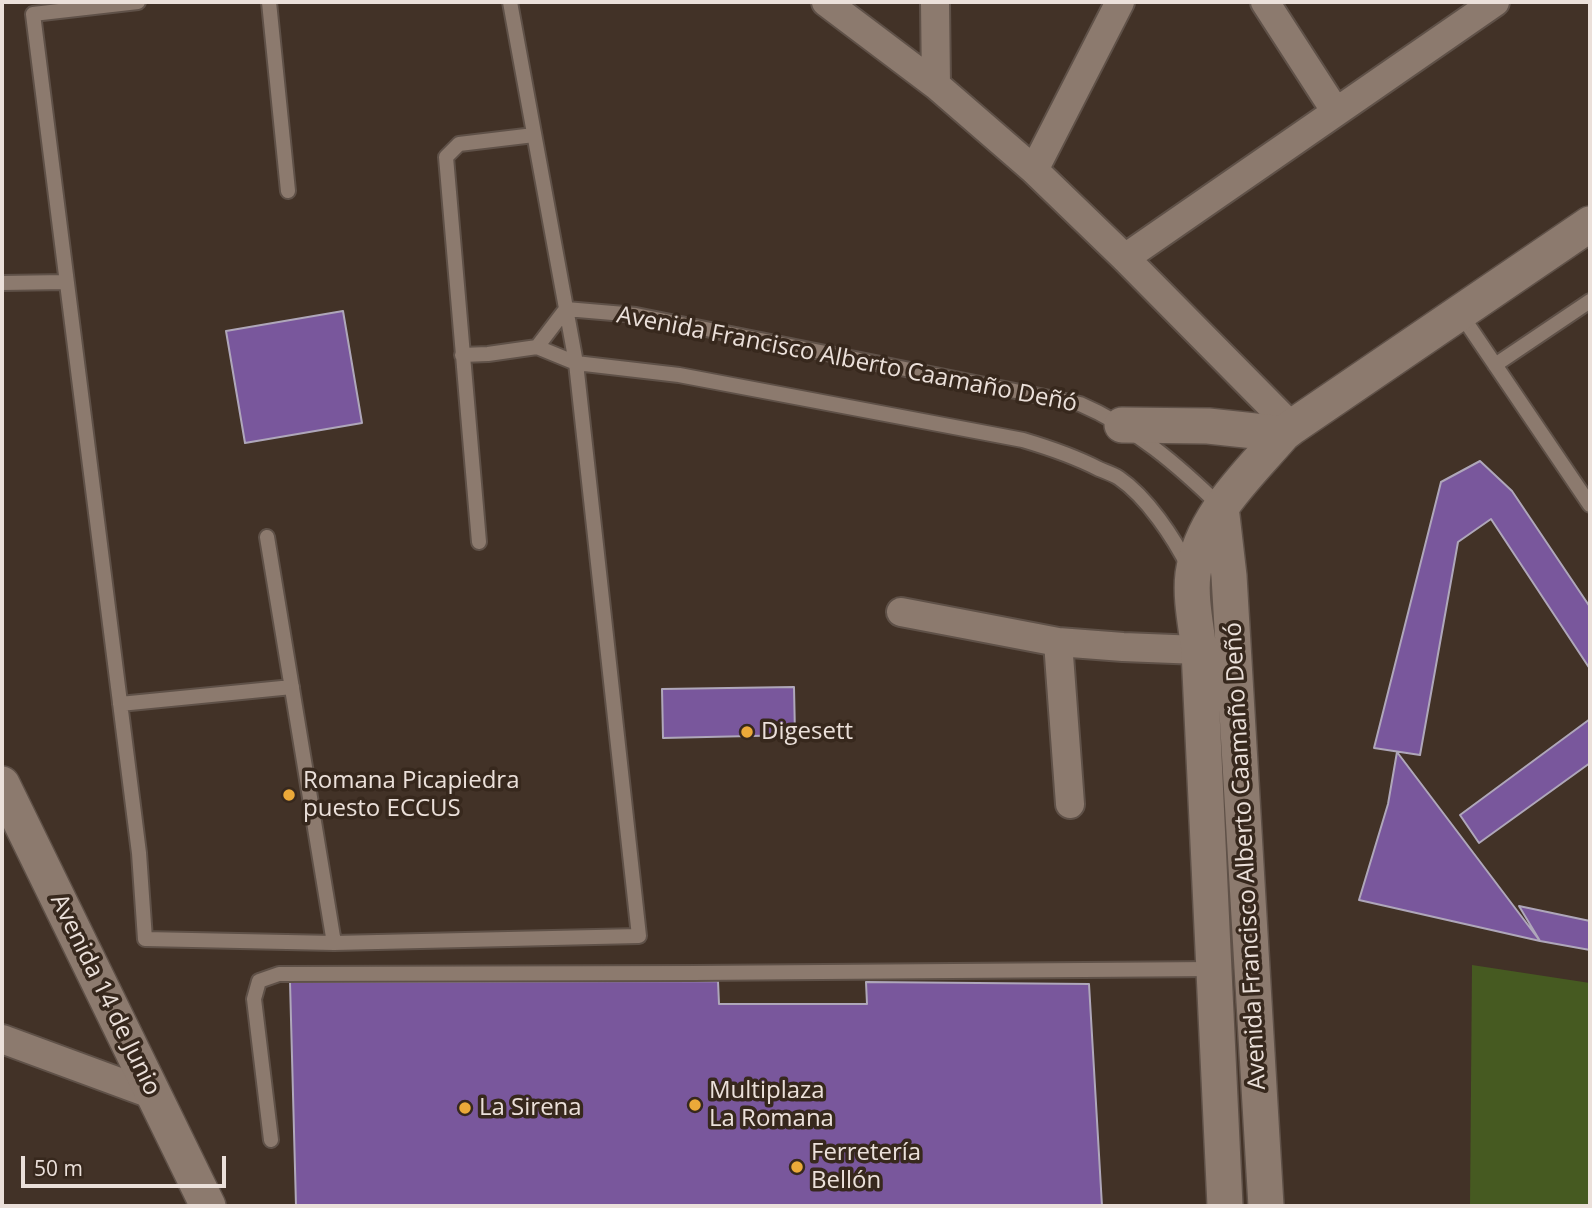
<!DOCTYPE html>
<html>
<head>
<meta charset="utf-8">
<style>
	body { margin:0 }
	#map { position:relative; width:1592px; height:1208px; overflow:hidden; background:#423227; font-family:"Open Sans",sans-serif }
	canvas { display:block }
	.frame { position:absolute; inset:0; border:4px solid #ebe0da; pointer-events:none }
	.scale { position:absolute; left:21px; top:1156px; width:205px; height:32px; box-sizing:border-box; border:4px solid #ebe0da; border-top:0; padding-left:9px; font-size:21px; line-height:24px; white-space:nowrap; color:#ebe0da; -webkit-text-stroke:5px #37281d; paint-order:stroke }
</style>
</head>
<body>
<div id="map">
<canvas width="1592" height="1208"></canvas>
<div class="frame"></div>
<div class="scale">50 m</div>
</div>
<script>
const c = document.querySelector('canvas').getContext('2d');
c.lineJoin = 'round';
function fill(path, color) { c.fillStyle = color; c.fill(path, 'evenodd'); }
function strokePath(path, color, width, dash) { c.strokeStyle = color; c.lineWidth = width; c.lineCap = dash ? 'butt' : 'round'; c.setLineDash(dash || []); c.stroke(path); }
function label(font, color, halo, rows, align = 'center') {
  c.font = font + ' "Open Sans",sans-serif'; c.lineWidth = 7; c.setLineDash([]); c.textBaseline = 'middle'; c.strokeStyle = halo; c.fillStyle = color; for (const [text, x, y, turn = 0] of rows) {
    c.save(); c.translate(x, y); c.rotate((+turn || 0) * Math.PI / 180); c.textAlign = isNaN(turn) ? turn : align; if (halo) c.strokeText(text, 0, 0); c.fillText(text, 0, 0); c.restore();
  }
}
fill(new Path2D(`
	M1472,965l118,18v223h-120z`), '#465a21');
const building = new Path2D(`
	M343,311l19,112 -117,20 -19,-112z
	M1480,461l32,30 78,116v62l-99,-150 -33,23 -38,213 -46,-7 67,-266z
	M794,687l1,48 -132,3 -1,-49z
	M1590,719v44l-111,80 -19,-28z
	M1397,752l143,189 -181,-41 29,-96z
	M1519,906l71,15v29l-50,-9z
	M718,981l1,23h148l-1,-22 223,2 13,222h-806l-6,-224z`);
fill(building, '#79579c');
strokePath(building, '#afa7ba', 2);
const service = new Path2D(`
	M138,2l-105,12 106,839 6,86 189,4 305,-7 -63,-573 -66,-361
	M269,2l19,189
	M2,283l64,-1
	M1460,313l130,192
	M537,347l29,-38 70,6 444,89c54,23 99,62 141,103
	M462,355l26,-1 49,-7 39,16 103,12 344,65c27,8 51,16 76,29 7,3 14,5 20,9 28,19 55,60 70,90
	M1495,365l95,-64
	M267,537l67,406
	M479,542l-33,-385 13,-13 75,-9
	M120,704l172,-17
	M271,1140l-17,-141 5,-18 20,-7 414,-1 520,-4`);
const minor = new Path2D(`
	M826,2l110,83 98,85 91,88 167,169
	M935,2l1,83
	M1265,2l71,110
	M1034,170l86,-168
	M1125,258l370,-256
	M901,612l157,30 65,5 76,3
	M1058,642l12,162
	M2,1039l152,56`);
const tertiary = new Path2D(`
	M1122,425l86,1 75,8
	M1221,507l8,69 37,630
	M2,784l206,422
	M1225,1206l-26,-556c-3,-25 -9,-52 -6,-76 8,-57 54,-98 90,-140l9,-7 298,-203`);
strokePath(service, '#5f5148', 18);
strokePath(minor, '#5f5148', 32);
strokePath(tertiary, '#5f5148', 38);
strokePath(service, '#8c7a6e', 14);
strokePath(minor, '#8c7a6e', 28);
strokePath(tertiary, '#8c7a6e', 35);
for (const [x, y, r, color] of [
	[747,732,7,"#eba939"],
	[289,795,7,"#eba939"],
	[695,1105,7,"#eba939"],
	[465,1108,7,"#eba939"],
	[797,1167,7,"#eba939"]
]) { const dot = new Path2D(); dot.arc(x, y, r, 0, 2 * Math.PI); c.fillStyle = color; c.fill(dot); strokePath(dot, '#37281d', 2.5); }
label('24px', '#ebe0da', '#37281d', [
	["Avenida Francisco Alberto Caamaño Deñó",847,360,11],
	["Avenida Francisco Alberto Caamaño Deñó",1246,856,-93],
	["Avenida 14 de Junio",105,995,64]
]);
label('24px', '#ebe0da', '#37281d', [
	["Digesett",761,732],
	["Romana Picapiedra",303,781],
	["puesto ECCUS",303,809],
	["Multiplaza",709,1091],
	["La Romana",709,1119],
	["La Sirena",479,1108],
	["Ferretería",811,1153],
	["Bellón",811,1181]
], 'left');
</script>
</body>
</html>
